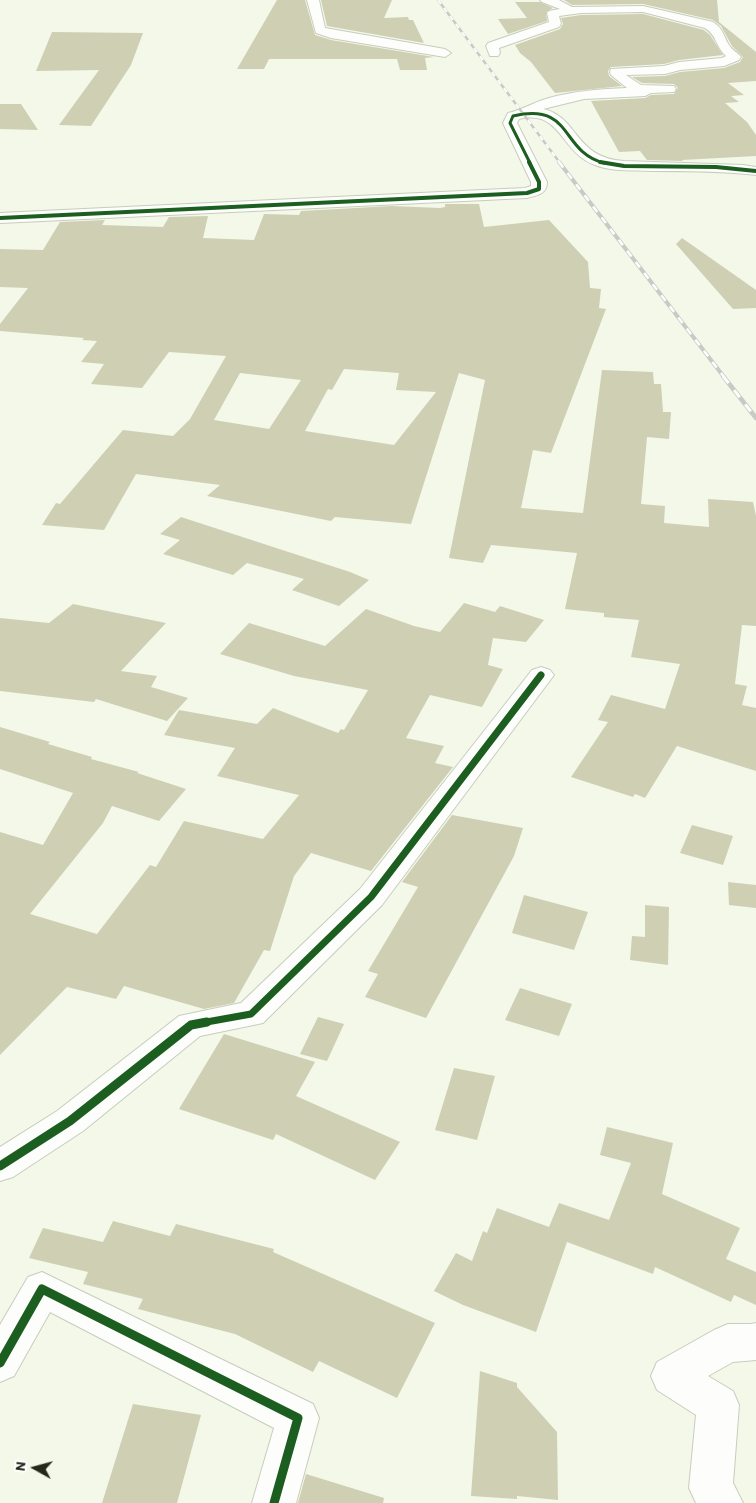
<!DOCTYPE html>
<html>
<head>
<meta charset="utf-8">
<style>
	body { margin:0 }
	#map { position:relative; width:756px; height:1503px; overflow:hidden; background:#f3f8e8; font-family:Barlow,sans-serif }
	canvas { display:block }
	.north { position:absolute; left:10px; top:1443px; width:50px; height:50px; -webkit-text-stroke:4px #fff; paint-order:stroke; rotate:277deg; font-size:14px; font-weight:700; line-height:20px; text-align:center; color:#24281a }
	.north::after { content:''; display:block; margin:auto; width:18px; height:22px; background:#24281a; clip-path:polygon(50% 0,100% 100%,50% 72%,0 100%) }
</style>
</head>
<body>
<div id="map">
<canvas width="756" height="1503"></canvas>
<div class="north">N</div>
</div>
<script>
const c = document.querySelector('canvas').getContext('2d');
c.lineJoin = 'round';
function fill(path, color) { c.fillStyle = color; c.fill(path, 'evenodd'); }
function strokePath(path, color, width, dash) { c.strokeStyle = color; c.lineWidth = width; c.lineCap = dash ? 'butt' : 'round'; c.setLineDash(dash || []); c.stroke(path); }
fill(new Path2D(`
	M277,0h28l10,35 16,5 103,17 -9,1 2,12h-27l-3,-11h-128l-5,10h-27z
	M321,0h71l-8,18 24,-1 1,3h4l11,23 -97,-17z
	M564,0h153l2,22 37,30v29l-28,2 16,12 -13,1 8,6 -14,1 22,19 9,13v21l-74,4 1,1 -36,-1 -7,-9 -21,1 -28,-51 54,-3 6,-3 23,-1 4,-6 -4,-4 -32,-1 -10,-6 33,-1 15,-4 44,-4 16,-6 3,-5 -11,-11 -11,-20 -8,-6 -70,-16 -71,1z
	M515,2h25l13,6 -7,4 1,9 -39,13 -10,-15 29,-1z
	M643,14l61,16 6,5 13,20 -44,5 -15,4 -53,3 -3,4 1,5 13,10 -67,7 -24,-31 -11,-9 -5,-8 45,-16 3,-5 -2,-6 20,-3z
	M52,32l91,1 -12,32 -40,61 -32,-1 40,-55 -63,1z
	M0,104h21l17,26 -38,-1z
	M445,204h34l5,23 65,-7 39,42 2,26 11,1 -2,19 7,1 -55,144 -18,-3 -12,58 62,5 19,-143 51,2 1,12h7l2,28h8l-2,27 -22,-2 -6,67 24,2 -1,17 45,4 -1,-28 45,3 3,14v110l-14,-1 -7,59 12,2 -5,19 14,3v63l-79,-25 -32,52 -10,-4 -2,3 -62,-20 37,-55 -10,-2 13,-25 54,14 15,-45 -49,-7 8,-37 -35,-3v-4l-39,-4 12,-56 -86,-8 -8,18 -34,-5 36,-178 -26,-7 -48,151 -76,-7 -4,4 -124,-25 13,-11 -84,-11 -32,56 -62,-5 14,-22 4,1 63,-74 50,6 17,-17 36,-63 -57,-4 -27,36 -51,-4 13,-20 -23,-2 16,-21 -15,-1 2,-2 -84,-7v-7l28,-36 -28,-1v-38l43,1 17,-28 45,-2 -3,5 61,2 6,-10 39,-1 -5,22 51,2 10,-26 35,1 2,-4 90,-5 49,2 5,-1zM344,369l55,4 -3,17 40,2 -42,53 -89,-14 23,-42 4,1zM240,373l61,7 -32,49 -55,-9z
	M682,238l74,52v18l-23,1 -57,-65z
	M181,517l169,55 19,8 -30,26 -47,-16 12,-11 -57,-16 -14,12 -70,-21 17,-14 -20,-6z
	M464,603l31,9 5,-6 44,14 -18,22 -33,-4 -5,27 15,4 -21,38 -52,-12 -24,43 38,8 -9,17 18,4 -82,104 -60,-18 -17,23 -24,75 -6,-1 -30,53 -30,6 -80,-23 -8,13 -49,-12 -67,68v-223l43,13 30,-52 -73,-24v-42l50,15 -2,2 44,13 -1,2 48,13 -2,1 49,16 -27,32 -47,-15 -9,17 -73,91 67,20 53,-69 6,2 28,-46 79,18 36,-44 -82,-19 18,-28 -71,-13 15,-25 78,14 16,-16 65,25 3,-4 3,1 24,-40 -74,-14 -74,-22 29,-31 76,23 41,-37 48,17 26,6z
	M73,604l93,19 -45,48 36,5 -6,11 37,11 -21,23 -71,-22 -2,3 -94,-11v-73l49,5z
	M452,815l71,13 -9,28 -88,162 -61,-21 13,-23 -10,-3 50,-84 -16,-5z
	M692,825l41,11 -10,29 -43,-12z
	M728,882l28,3v23l-27,-3z
	M524,895l64,17 -14,38 -62,-17z
	M645,905l24,2 -1,58 -38,-5 2,-24 13,1z
	M520,988l52,16 -13,32 -54,-16z
	M318,1017l26,7 -17,37 -27,-7z
	M224,1034l91,28 -19,34 104,46 -25,38 -99,-46 -3,6 -94,-31z
	M454,1068l41,8 -18,64 -42,-10z
	M607,1127l66,16 -11,51 78,34 -14,31 30,13v33l-22,-10 -3,7 -76,-35 -2,7 -86,-32 -31,90 -73,-27 -29,-14 22,-38 16,8 11,-30 4,2 10,-25 52,19 10,-24 50,17 22,-57 -31,-8z
	M113,1221l57,15 6,-12 98,25 -1,3 162,71 -38,75 -78,-37 -6,11 -78,-38 -97,-25 5,-10 -60,-15 5,-12 -59,-14 14,-30 60,14z
	M480,1371l37,12v4l40,45 1,68 -41,-4v3l-46,-3z
	M133,1404l68,11 -24,88h-75z
	M306,1474l78,24 -1,5h-85z`), '#cfcfb4');
const minor = new Path2D(`
	M307,0h12l6,28 120,21 6,4 -6,4 -114,-19 -15,-5z
	M540,0h19l13,7 71,-1 70,16c11,7 10,14 16,23 3,5 9,8 12,12l-2,3 -15,6 -44,4 -15,4 -39,1 15,10 33,1 2,3 -2,3 -23,1 -6,3 -61,3 -41,10c36,8 31,49 81,52l119,4 13,2v8c-34,-4 -69,-4 -104,-4 -19,-1 -39,1 -57,-6 -35,-12 -33,-56 -76,-46l-2,4 30,59c0,12 -9,13 -20,16l-527,25v-10l525,-25 6,-2v-4l-28,-59 5,-10c14,-3 26,-11 41,-15 25,-7 52,-9 78,-10l-16,-13 -1,-3 1,-3 53,-3 15,-4 43,-4 4,-2c-10,-9 -10,-22 -21,-28l-62,-16 -62,1 -22,3 2,8 -2,3 -60,21 1,5 -2,3h-8l-4,-10 2,-3 61,-21 -2,-9 2,-2 11,-2 -18,-7z
	M541,667l9,3 4,5 -172,230 -119,118 -63,13 -117,95 -70,46 -13,4v-34l57,-36 122,-95 62,-13 119,-114 172,-219z
	M42,1272l271,132 6,14 -23,85h-44l22,-75 -224,-116 -36,64 -14,6v-57l28,-48z
	M756,1323v37l-23,2 -25,14 25,15 6,14 -6,78 10,20h-47l-7,-15 7,-73 -39,-25 -6,-14 6,-14 57,-32 14,-6h23z`);
strokePath(minor, '#c8ccbe', 2);
fill(minor, '#fdfefc');
const railFar2 = new Path2D(`
	M438,0l122,163`);
const railFar1 = new Path2D(`
	M559,162l165,215`);
const rail = new Path2D(`
	M723,376l33,42`);
strokePath(railFar2, '#c9cac6', 2.5);
strokePath(railFar1, '#c9cac6', 4);
strokePath(rail, '#c9cac6', 4.5);
strokePath(railFar2, '#fff', 2, [5]);
strokePath(railFar1, '#fff', 2.5, [7]);
strokePath(rail, '#fff', 3, [9]);
strokePath(new Path2D(`
	M530,163l-20,-40 3,-7c61,-14 46,35 91,47`), '#1b5e20', 3);
strokePath(new Path2D(`
	M600,162l24,4 92,1 40,4
	M0,218l527,-25 12,-4v-7l-10,-20`), '#1b5e20', 4);
strokePath(new Path2D(`
	M201,1023l50,-9 120,-117 170,-222`), '#1b5e20', 7);
strokePath(new Path2D(`
	M0,1166l70,-45 121,-96 16,-3
	M0,1363l42,-74 256,129 -24,85`), '#1b5e20', 9);
</script>
</body>
</html>
